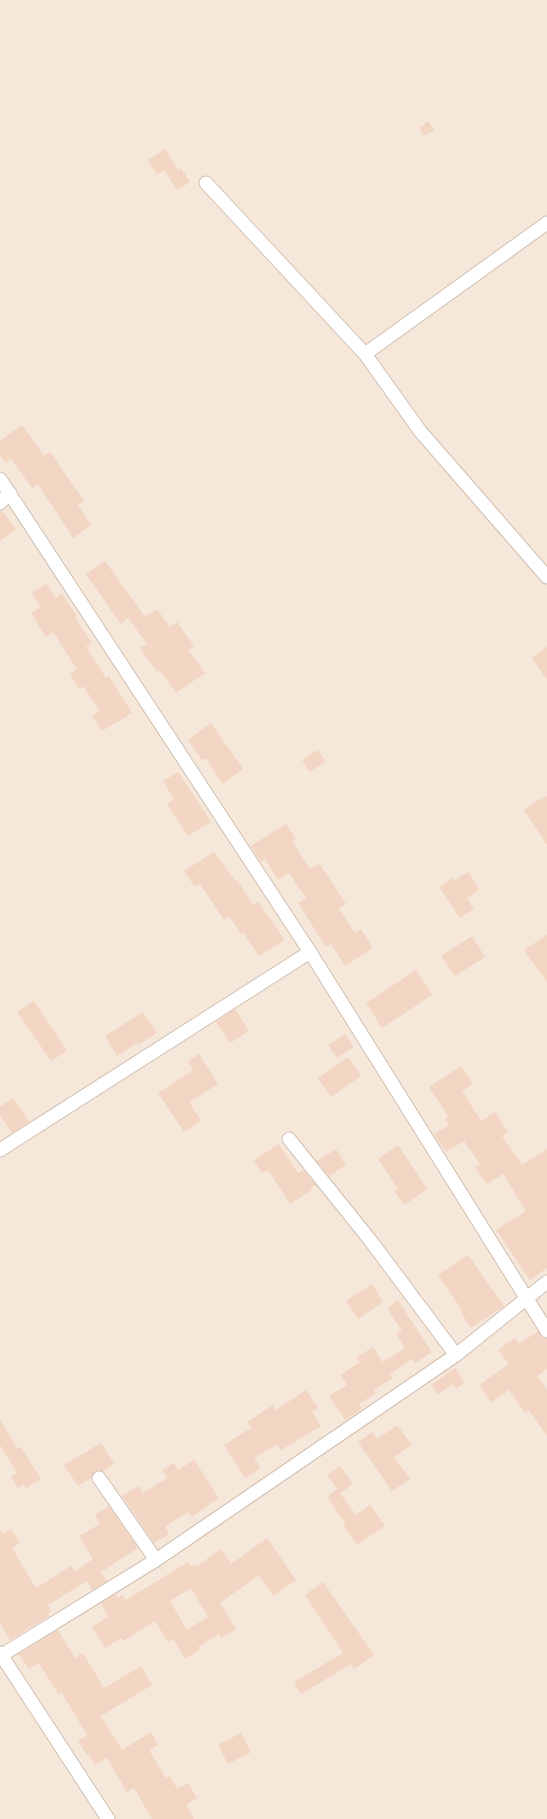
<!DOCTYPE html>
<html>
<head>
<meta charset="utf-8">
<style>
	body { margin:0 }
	canvas { display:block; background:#fdf6ec }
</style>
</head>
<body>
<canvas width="547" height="1819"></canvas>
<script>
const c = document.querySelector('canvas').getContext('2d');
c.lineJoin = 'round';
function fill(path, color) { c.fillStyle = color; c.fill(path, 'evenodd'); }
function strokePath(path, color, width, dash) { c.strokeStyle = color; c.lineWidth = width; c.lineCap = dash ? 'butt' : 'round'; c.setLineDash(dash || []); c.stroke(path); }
fill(new Path2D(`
	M0,0h547v1819h-547z`), '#f5e8da');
fill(new Path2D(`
	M428,121l6,9 -10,6 -5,-8z
	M165,149l13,21 3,-2 9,14 -13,8 -13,-20 -7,5 -9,-15z
	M22,425l22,31 6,-4 34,49 -6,4 13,20 -18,13 -35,-54 -6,4 -21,-29 -5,4 -6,-8v-14z
	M0,511h2l14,18 -16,12z
	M105,561l40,56 12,-8 13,18 7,-5 17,24 -6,4 17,23 -29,20 -16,-23 -3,2 -17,-24 7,-4 -19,-26 -7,6 -35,-50z
	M46,584l10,14 6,-5 15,24 -2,1 17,25 -6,4 20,31 3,-2 23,37 -30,18 -10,-15 8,-5 -17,-25 -4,3 -9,-15 7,-5 -24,-37 -7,5 -15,-24 10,-6 -9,-14z
	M547,647v33l-15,-22z
	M211,723l32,46 -20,15 -18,-26 -3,2 -14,-20z
	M318,750l7,11 -15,11 -8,-12z
	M178,772l33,50 -23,14 -21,-32 7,-5 -11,-18z
	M547,796v49l-23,-35 16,-11 1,1z
	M286,824l10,15 -4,2 18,28 9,-6 27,41 -7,5 16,24 6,-4 12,19 -28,18 -14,-22 -5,3 -28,-44 8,-5 -17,-25 -11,7 -13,-21 -4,3 -10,-16z
	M214,852l21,29 2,-1 16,25 5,-3 27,38 -26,16 -16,-24 -2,2 -12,-18 -5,4 -24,-36 -5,3 -11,-16z
	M468,872l11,18 -12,8 7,11 -14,9 -21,-31 14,-9 2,2z
	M547,935v47l-23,-32z
	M472,936l13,21 -30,19 -14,-20z
	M416,970l16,25 -50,33 -16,-25z
	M34,1001l33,50 -16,10 -34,-49z
	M235,1009l14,22 -19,12 -14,-21z
	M143,1012l14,21 -19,12 -1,-2 -20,13 -12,-20z
	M345,1034l9,13 -17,11 -9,-13z
	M199,1054l19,30 -29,18 12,19 -17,11 -26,-39 35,-23 -5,-9z
	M348,1057l13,19 -30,21 -13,-19z
	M461,1066l12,18 -11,7 19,30 14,-9 13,20 -6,4 20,29 25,-16v119l-17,12 -34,-50 30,-19 -23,-37 -16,10 -12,-17 5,-3 -16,-23 -18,11 -12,-18 15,-9 -4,-6 3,-3 -19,-29z
	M13,1098l16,24 -17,11 -12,-18v-8z
	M279,1144l19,29 5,-3 13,15 -5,3 1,2 -22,14 -22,-34 -6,3 -8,-13z
	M398,1145l29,44 -23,16 -10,-14 4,-2 -20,-30z
	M336,1149l10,16 -17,11 -12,-15z
	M468,1255l36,51 -33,22 -11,-17 2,-1 -24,-35z
	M372,1284l11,18 -25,17 -12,-18z
	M398,1300l34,52 -17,11 -3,-4 -22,15 3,4 -19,12 2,3 -17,11 3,5 -17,11 -16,-24 18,-11 -7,-10 20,-13 -4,-4 17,-11 10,15 22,-14 -9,-14 6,-3 -15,-23z
	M538,1331l5,7 4,1v30l-10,7 10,14v46l-18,-26 -4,3 -16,-23 -18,12 -12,-17 30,-21 -11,-14 17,-12 4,6z
	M455,1368l10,15 -9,6 -3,-5 -15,10 -7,-9z
	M306,1390l12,18 -6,4 9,14 -40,24 -4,-6 -23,14 7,10 -16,10 -21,-33 27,-17 -4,-6 26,-17 3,5z
	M0,1420l18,29 3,-2 20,32 -15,9 -2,-4 -6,4 -7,-11 6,-4 -17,-28z
	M397,1425l15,20 -18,12 16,22 -18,12 -34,-49 14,-10 5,7z
	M101,1443l13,21 -11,7h-8l-4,7 -13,8 -14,-21z
	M194,1460l25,38 -27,19 -4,-5 -23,15 4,7 -15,9 -32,-47 17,-10 4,7 24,-15 -5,-8 12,-7 4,7z
	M340,1466l13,18 -13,9 -13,-18z
	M337,1489l19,26 14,-10 15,21 -28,19 -14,-21 2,-1 -18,-26z
	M109,1506l29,42 -37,24 6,9 -15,9 -5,-9 -39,24 3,6 -3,3 1,2 -39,24 -10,-17v-94l3,5 8,-5 9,14 -8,5 24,40 35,-22 4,5 18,-12 -14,-23 21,-12 -5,-9z
	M267,1538l29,42 -23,16 -14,-21 -39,28 16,26 -15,9 -2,-4 -21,13 2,3 -15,9 -12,-20 -5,3 -13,-21 -32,20 -2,-3 -16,10 -13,-21 16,-10 -7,-14 14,-9 3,4 4,-3 4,5 62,-38 3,5 5,-3 1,2 24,-17 10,15zM191,1588l17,29 -21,13 -17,-29z
	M323,1582l51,73 -20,14 -3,-5 -50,30 -7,-12 49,-29 -38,-58z
	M58,1630l17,28 8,-5 21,35 37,-22 11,19 -51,31 21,34 29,-18 7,13 -9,5 17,28 4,-2 7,13 11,-6 9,15 -11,7 8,14h-42l-18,-31 -7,4 -20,-34 -12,7 -7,-11 -1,1 -9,-14 9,-6 -25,-42 -3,2 -20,-32 -10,6 -10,-15z
	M241,1733l10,19 -23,12 -10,-19z`), '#f3d5c3');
const minor = new Path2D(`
	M206,183l159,171 55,77 127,146
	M365,354l182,-131
	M0,479l310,473 237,379
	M0,503l10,-10
	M289,1139l81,101 86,115
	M0,1150l310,-198
	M99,1478l57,82
	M0,1653l108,166
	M2,1655l154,-95 300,-205 91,-73`);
strokePath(minor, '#d1beb0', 15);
strokePath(minor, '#fff', 13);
</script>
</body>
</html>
